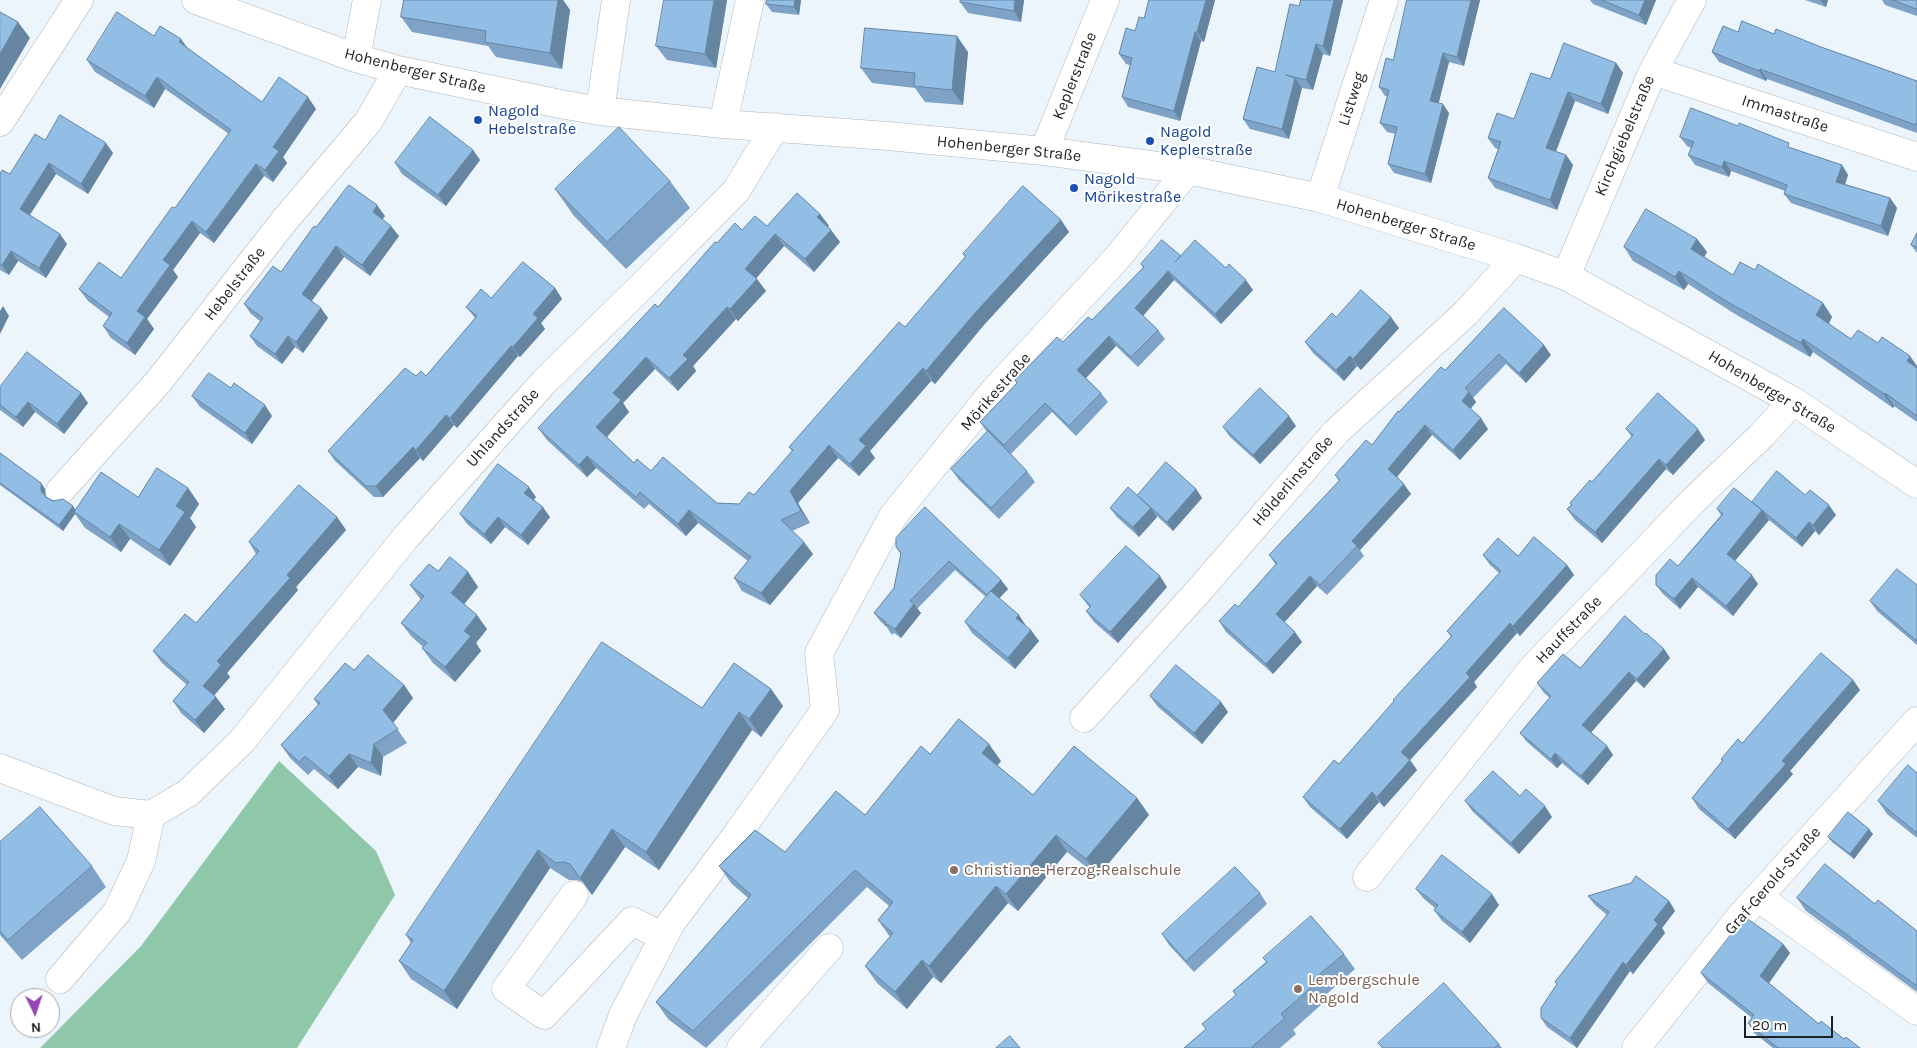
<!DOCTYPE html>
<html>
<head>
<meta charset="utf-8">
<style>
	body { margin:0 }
	#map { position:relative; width:1917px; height:1048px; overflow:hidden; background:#edf5fc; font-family:Karla,sans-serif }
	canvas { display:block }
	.north { position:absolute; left:10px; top:988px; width:50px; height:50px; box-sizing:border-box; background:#fff; border:1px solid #a5a6a7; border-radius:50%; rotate:176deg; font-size:14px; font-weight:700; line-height:20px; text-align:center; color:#1d2022 }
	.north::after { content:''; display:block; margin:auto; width:18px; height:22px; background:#9846b5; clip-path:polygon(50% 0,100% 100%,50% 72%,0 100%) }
	.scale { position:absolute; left:1744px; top:1016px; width:89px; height:22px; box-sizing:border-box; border:2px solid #1d2022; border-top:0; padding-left:6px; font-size:15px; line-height:18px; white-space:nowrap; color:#1d2022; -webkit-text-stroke:4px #fff; paint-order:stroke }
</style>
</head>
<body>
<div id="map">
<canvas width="1917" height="1048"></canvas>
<div class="north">N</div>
<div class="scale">20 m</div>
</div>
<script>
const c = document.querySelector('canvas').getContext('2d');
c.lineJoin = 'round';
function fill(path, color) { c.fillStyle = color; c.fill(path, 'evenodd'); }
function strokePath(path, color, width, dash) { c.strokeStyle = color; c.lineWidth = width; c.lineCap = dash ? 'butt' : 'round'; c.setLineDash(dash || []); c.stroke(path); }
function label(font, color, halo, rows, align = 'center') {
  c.font = font + ' Karla,sans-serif'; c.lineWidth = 4; c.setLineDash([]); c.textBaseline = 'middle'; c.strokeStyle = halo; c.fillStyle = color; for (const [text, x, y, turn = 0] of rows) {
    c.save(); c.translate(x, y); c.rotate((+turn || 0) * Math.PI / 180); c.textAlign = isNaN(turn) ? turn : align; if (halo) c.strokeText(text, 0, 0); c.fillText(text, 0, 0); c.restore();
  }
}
fill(new Path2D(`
	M279,761l97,90 19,44 -98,153h-257l101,-102z`), '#8fc8a9');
const minor = new Path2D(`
	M196,0l160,58 42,12 162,34 40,7 123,13 165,12 156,15 144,19 132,28 196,60 50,18 227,125 124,83
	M356,58l11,-58
	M1653,71l264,86
	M600,111l16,-111
	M0,122l79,-122
	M723,124l27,-124
	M1044,151l61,-151
	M1320,198l64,-198
	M1566,276l87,-205 39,-71
	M60,491l99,-110 125,-160 84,-99 30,-52
	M1084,718l119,-132 133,-154 130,-119 50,-55
	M0,768l114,43 37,4 37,-22 54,-52 164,-204 138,-155 99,-97 93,-94 39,-64
	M1367,877l166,-209 159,-166 70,-67 31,-34
	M574,895l-68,94 38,26 88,-94 32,16
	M1758,897l159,114
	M60,979l57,-67 24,-51 10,-46
	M611,1048l12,-33 48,-92 67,-90 87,-123 -6,-57 74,-137 100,-124 125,-135 70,-87
	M741,1048l88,-100
	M1636,1048l104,-131 177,-196`);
strokePath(minor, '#afb6bd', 29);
strokePath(minor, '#fff', 28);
fill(new Path2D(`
	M404,0h159l7,10 -8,59 -66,-12 -8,-11 -76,-14 -11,-15z
	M727,0l-11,68 -49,-8 -11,-14z
	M767,0h34l-2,15 -27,-3 -6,-8z
	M1024,0l-3,22 -53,-9 -8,-11z
	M1215,0l-11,42 -3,-1 -21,80 -52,-14 -6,-10 8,-32 -4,-1 -7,-10 25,-36z
	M1301,0h42l-13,56 -7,-2 -10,36 -11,-2 -13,51 -39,-10 -7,-10 32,-47z
	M1480,0l-16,66 -15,-4 -11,41 11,10 -18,70 -37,-10 -6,-9 7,-30 -8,-2 -7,-9 7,-27h-2l-6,-9 14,-27z
	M1590,0h66l-10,25 -53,-21z
	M1805,0h23l-2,7z
	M1882,0h35v16l-32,-11z
	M1738,32l36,2 47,13 96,34v52l-150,-54 -1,2 -47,-19 -7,-10z
	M154,36l35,13 73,53 54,7 -33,48 4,6 -14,19 -9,-6 -50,67 -14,-10 -27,37 5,7 -31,42 7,10 -19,26 -24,-17 -8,-12 6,-9 -21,-16 -9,-12 42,-11 54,-70 54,-74 -64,-45 -11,19 -59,-36 -8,-12z
	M968,52l-5,53 -38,-3 -10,-14 -43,-5 -11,-15z
	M1616,63l7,10 -15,41 -33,-13 -19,51 10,3 7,10 -16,45 -62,-22 -7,-10 10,-29 -3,-1 -7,-10 26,-19 36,-40z
	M1680,137l113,12 49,16 6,10 -3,9 45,14 7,10 -9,28 -97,-33 -7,-9 1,-3 -54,-20 -2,6 -34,-12 -7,-10 3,-7 -4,-2z
	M45,140l68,13 -25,41 -32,-20 -26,41 37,29 -21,34 -28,-17 -9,14 -9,-5v-96h10z
	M473,150l7,10 -34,46 -44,-32 -7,-11z
	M670,181l20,27 -64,61 -52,-53 -19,-27z
	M820,214l9,12 -1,1 12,15 -26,30 -30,-26 -28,32 10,13 -28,30 -2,-2 -43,47 3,5 -18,20 -23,-22 -32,34 6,9 -22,25 27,26 83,40 22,1 15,-9 38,-44 -3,-4 116,-120 60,-70 -2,-3 98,-34 8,12 -86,94 -48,58 -4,-3 -61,70 5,7 -16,18 -21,-18 -40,45 12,20 -18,8 21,23 -43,51 -28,-14 -8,-13 14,-17 -50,-38 -12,13 -37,-32 -5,5 -48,-41 -9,9 -40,-37 -9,-12 120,-121 59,-64 50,-17z
	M385,216l-3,3 17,17 -29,40 -26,-19 -32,44 16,17 -25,35 -8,-6 -13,17 -25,-18 -7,-10 10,-15 -9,-7 -7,-10 37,-32 35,-45z
	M1917,233v20l-6,-8z
	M1697,239l10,13 -3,5 29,18 22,-5 68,33 9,14 -3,7 22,15 27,4 39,23v56l-23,-16 -1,2 -80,-56 -3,5 -75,-43 -47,-30 -4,6 -51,-29 -9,-14z
	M1181,256l72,34 -32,34 -47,-44 -31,36 15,14 7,9 -27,28 -22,-21 -30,32 15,15 7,9 -32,34 -24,-24 -41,42 16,17 8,11 -36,37 -40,-39 -8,-11 36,-37 -7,-10 37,-39 -2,-3 77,-60 51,-52 -2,-4z
	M555,288l7,11 -21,24 4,6 -25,28 -2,-1 -61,72 -3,-3 -31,36 -3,-3 -37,39h-9l-39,-36 -7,-10 88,-75h10l49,-58 -9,-11 25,-9z
	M1504,308l47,47 -25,28 -20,-19 -33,34 3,4 -6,7 18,20 -28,31 -28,-25 -35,42 14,17 -51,56 4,6 -37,39 -10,-9 -33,36 18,20 -29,32 -47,-42 -7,-11 19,-14 38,-42 -7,-10 70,-74 -4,-6 37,-30 27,-33 46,-42z
	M1336,317l63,11 -38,42 -4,-4 -13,15 -31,-28 -8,-11z
	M0,387l81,6 7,10 -24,31 -29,-22 -12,15 -23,-17z
	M231,388l41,28 -20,28 -52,-37 -8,-11z
	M1296,426l-36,38 -30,-27 -7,-10z
	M1626,429l79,11 -32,35 -7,-6 -64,74 -27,-23 -8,-11 4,-4 -1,-2 22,-21 40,-45z
	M0,453l41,30 4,6 1,8 30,13 62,-13 50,-9 11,16 -9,14 6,9 -26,39 -40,-27 -9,13 -36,-24 -10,-14 -12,17 -63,-46z
	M1196,489l6,9 -29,33 -16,-15v1l-18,20 -22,-20 -7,-9 27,-13z
	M1805,495l31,20 -17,20 -4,-4 -13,16 -33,-27 -34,41 23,23 -25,32 -35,-29 -18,22 -17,-15 -7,-9 22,-19 43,-51 -4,-6 35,-7z
	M536,497l-2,3 16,17 -22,28 -23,-18 -14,17 -24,-20 -7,-10z
	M337,517l9,13 -50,57 2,3 -71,83 3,4 -16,18 11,14 -21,24 -23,-20 -8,-12 14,-16 -25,-22 -9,-12 43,-28 60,-69 -7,-12z
	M896,538l105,42 7,9 -9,9 20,17 7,11 13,15 -24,28 -43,-36 -7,-11 21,-25 -31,-27 -38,39 4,4 -20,25 -7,-5 -2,2 -6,-9 -5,-4 -7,-9 20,-25 7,-33 -5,-8z
	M1483,555l35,1 49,9 7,10 -54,61 -3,-3 -43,49 3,5 -67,73 7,10 -33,37 -5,-5 -32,37 -37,-32 -7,-10 36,-33 112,-127 -4,-6 52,-58 -9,-8z
	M438,571l30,1 10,15 -14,17 23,25 -11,14 5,8 -26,31 -22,-19 -11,-15 1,-1 -11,-10 -11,-14 20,-23 -11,-15z
	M1917,585v60l-40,-34 -7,-10z
	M1167,587l-49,56 -24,-21 -8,-11 4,-3 -10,-13z
	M1664,649l6,9 -26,30 -8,-7 -45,51 16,14 6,9 -25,30 -26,-22 -5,5 -30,-26 -7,-9 30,-35 -6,-5 -7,-10 43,-15z
	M354,670l50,15 9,13 -20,25 14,20 -24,14 -2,19 -23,-9 -20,22 -24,-20 -6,6 -18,-17 -9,-13 37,-40 -4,-6z
	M1853,680l7,10 -70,81 3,3 -58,65 -36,-30 -7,-11 30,-37 -1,-2 21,-16z
	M771,689l12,17 -22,31 -9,-7 -93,140 -34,-23 -33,48 -9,-13 -7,-2h-7l-19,-12 -93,141 -46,-30 -12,-18 12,-18 -5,-8 296,-227z
	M1150,696l71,6 7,10 -26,32 -44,-37z
	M930,754l71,7 -4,4 36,30 104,3 12,17 -51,61 -31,-24 -49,59 -10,-8 -67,80 -8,-6 -26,32 -30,-26 -12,-17 25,-29 -12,-17 11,-14 -22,-19 -161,161 -38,-29 -12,-17 92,-104 -17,-15 -12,-17 66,-14 80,-37z
	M1917,773v65l-30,-24 -9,-13z
	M1520,796l32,21 -33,37 -46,-42 -8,-11z
	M1873,834l-19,25 -22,-17 -4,-5z
	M0,842l92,24 14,21 -84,73 -22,-25z
	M1416,889l83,16 -29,38 -28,-22 -8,-11 1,-2 -11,-9z
	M1260,893l7,11 -73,68 -25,-27 -7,-11z
	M1588,896l81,5 6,10 -13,17 3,5 -32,41 -3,-3 -53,77 -30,-21 -6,-9 16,-33 -2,-3 52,-67 -12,-10z
	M1797,898l78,6 42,27v61l-111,-81z
	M1783,944l7,9 -21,30 50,41 25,15 16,9h-87l-19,-15 -6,-10 4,-5 -44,-35 -7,-10z
	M1344,954l11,15 -35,31 2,4 -29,26 3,4 -16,14h-96l22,-19 30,-34 -3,-4 33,-29 -3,-4z
	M1378,1043l121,1 3,4h-120z`), '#7ea3c6');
fill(new Path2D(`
	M558,0h5l7,10 -8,59 -12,-16z
	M714,0h13l-11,68 -11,-14z
	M795,0h6l-2,15 -5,-8z
	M1015,0h9l-3,22 -7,-11z
	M1206,0h9l-11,42 -7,-10z
	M1334,0h9l-13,56 -7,-10z
	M1471,0h9l-16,66 -7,-9z
	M1645,0h11l-10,25 -7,-10z
	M1820,0h8l-2,7z
	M18,22l12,16 -30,51v-35z
	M1195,32l6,9 -21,80 -6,-10z
	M957,36l11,16 -5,53 -11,-15z
	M181,39l8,11 -10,-8z
	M1316,44l7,10 -10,36 -7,-10z
	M1443,53l6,9 -12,48 -7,-9z
	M1616,63l7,10 -15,41 -7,-10z
	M1760,69l7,10 -1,2 -7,-10z
	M157,77l8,12 -11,19 -9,-12z
	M1295,78l7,10 -13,51 -7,-10z
	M1568,92l7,9 -22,57 -7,-10z
	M308,97l8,12 -33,48 4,6 -14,19 -8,-12 8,-23z
	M1443,104l6,9 -18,70 -6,-9z
	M106,143l7,10 -25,41 -7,-10z
	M473,150l7,10 -34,46 -8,-11z
	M1566,155l7,10 -16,45 -7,-10z
	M1724,161l7,10 -2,6 -7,-10z
	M49,163l7,11 -29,45 -7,-10z
	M256,164l8,12 -50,67 -8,-11z
	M1842,165l6,10 -5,16 -7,-9z
	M1890,198l7,10 -9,28 -7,-10z
	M377,205l8,11 -5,7 -7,-11z
	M820,214l9,12 -4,3 -8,-12z
	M1061,220l8,12 -86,94 -48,58 -9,-13 48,-57z
	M192,221l8,12 -27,37 5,7 -31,42 7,10 -19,26 -8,-12 10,-32 26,-51z
	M391,226l8,10 -29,40 -8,-11z
	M831,230l9,12 -26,30 -9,-13z
	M60,234l7,10 -21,34 -7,-10z
	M775,234l9,12 -30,35 -9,-12z
	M1697,239l10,13 -6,11 -10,-14z
	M336,246l8,11 -35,47 -7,-10z
	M11,251l7,10 -9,14 -7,-10z
	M1168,271l6,9 -32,37 -7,-9z
	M1679,271l9,13 -4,6 -9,-13z
	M757,279l9,12 -28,30 -8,-12z
	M1246,280l7,10 -32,34 -6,-10z
	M555,288l7,11 -21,24 4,6 -25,28 -7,-10 20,-33z
	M1823,303l9,14 -6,11 -10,-13z
	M3,306l6,10 -9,18v-23z
	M727,307l9,12 -43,47 3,5 -18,20 -9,-13 14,-23z
	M321,308l7,10 -25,35 -7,-11z
	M1391,317l8,11 -38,42 -8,-11z
	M288,336l7,11 -13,17 -7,-10z
	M1109,336l7,10 -32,34 -7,-10z
	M1803,339l10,13 -3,5 -9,-14z
	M1544,345l7,10 -25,28 -7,-10z
	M511,346l7,10 -61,72 -7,-10z
	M1350,356l7,10 -13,15 -8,-11z
	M1910,356l7,10v7l-10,-12z
	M646,357l9,12 -32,34 6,9 -24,27 -9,-12 17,-34z
	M923,368l8,13 -61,70 5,7 -16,18 -9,-12 9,-24z
	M1469,392l7,10 -7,9 -7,-10z
	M81,393l7,10 -24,31 -7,-10z
	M1885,393l9,13 -1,2 -9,-14z
	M28,402l7,10 -12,15 -7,-10z
	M265,405l7,11 -20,28 -7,-11z
	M446,415l8,10 -31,36 -7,-11z
	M1289,416l7,10 -36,38 -7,-9z
	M1481,418l7,11 -28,31 -7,-10z
	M1425,425l7,10 -37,44 -7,-10z
	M1698,429l7,11 -32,35 -7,-10z
	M829,445l9,13 -40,45 12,20 -9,-12 -11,-20z
	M413,447l7,11 -37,39 -7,-11z
	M587,456l9,12 -9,9 -8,-12z
	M1659,459l7,10 -64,74 -7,-11z
	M41,483l4,6v7l-4,-5z
	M1404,484l7,10 -51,56 -8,-9z
	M529,487l7,10 -5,6 -7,-10z
	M188,488l11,16 -9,14 6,9 -26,39 -11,-16 17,-44z
	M1196,489l6,9 -29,33 -6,-9z
	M1829,505l7,10 -17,20 -6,-10z
	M73,506l4,6h-3l1,2 -12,17 -4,-6z
	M543,507l7,10 -22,28 -7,-10z
	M1151,508l6,9 -18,20 -6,-10z
	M689,510l9,13 -12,13 -8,-12z
	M1762,510l7,10 -36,43 -6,-9z
	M337,517l9,13 -50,57 2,3 -71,83 3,4 -18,21 -9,-12 14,-25 70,-86z
	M498,517l7,10 -14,17 -7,-10z
	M1809,522l6,9 -13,16 -6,-9z
	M119,524l11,15 -9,13 -11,-15z
	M804,542l9,12 -43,51 -9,-12z
	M1567,565l7,10 -54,61 -7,-10z
	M468,572l10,15 -17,21 -10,-15z
	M1752,575l6,9 -25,32 -7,-10z
	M1160,576l7,11 -49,56 -8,-11z
	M1310,576l7,10 -34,38 -7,-10z
	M1692,578l6,9 -18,22 -6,-10z
	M1001,580l7,9 -14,15 -7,-9z
	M914,604l7,9 -20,25 -6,-9z
	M477,615l10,14 -11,14 5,8 -26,31 -10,-15 19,-36z
	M1019,615l7,11 -2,3 -8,-11z
	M1510,623l7,10 -43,49 3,5 -67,73 7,10 -33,37 -7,-10 24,-45 65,-79z
	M1031,630l8,11 -24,28 -7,-11z
	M1295,632l7,10 -29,32 -7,-10z
	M1664,649l6,9 -26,30 -7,-9z
	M1629,672l7,9 -47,54 -7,-10z
	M1853,680l7,10 -70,81 3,3 -58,65 -7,-10 54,-68z
	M404,685l9,13 -21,26 -9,-14z
	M771,689l12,17 -22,31 -12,-18z
	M216,697l9,12 -21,24 -9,-13z
	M1221,702l7,10 -26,32 -8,-11z
	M739,712l13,18 -93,140 -13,-18z
	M374,744l9,13 -2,19 -10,-13z
	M989,744l12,17 -7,9 -12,-17z
	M1607,746l6,9 -25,30 -7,-9z
	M1555,753l7,10 -5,5 -6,-9z
	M349,754l9,13 -20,22 -9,-13z
	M1372,792l7,10 -32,37 -7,-10z
	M1137,798l12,17 -51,61 -12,-17z
	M1545,806l7,11 -33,37 -8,-11z
	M612,829l13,18 -33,48 -12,-17z
	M1869,829l4,5 -19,25 -4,-5z
	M1056,835l11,17 -49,59 -12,-17z
	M538,850l12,18 -93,141 -13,-18z
	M996,886l12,17 -67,80 -12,-17z
	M1492,894l7,11 -29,38 -8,-11z
	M1669,901l6,10 -13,17 3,5 -32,41 -7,-9 28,-45z
	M1783,944l7,9 -23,33 -7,-10z
	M922,960l11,17 -26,32 -12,-17z
	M1623,962l7,9 -53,77 -7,-10z`), '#6685a1');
const building = new Path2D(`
	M404,0h154l-8,53 -65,-11 1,-11 -85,-14z
	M664,0h50l-9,54 -49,-8z
	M767,0h28l-1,7 -28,-3z
	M961,0h54l-1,11 -54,-9z
	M1149,0h57l-9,32h-2l-21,79 -52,-14 10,-39 -13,-4 7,-26 9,3 4,-14 5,1z
	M1301,0h33l-11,46 -7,-2 -10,36 -20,-5 9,3 -13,51 -39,-10 14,-52 18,5 15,-68 9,2z
	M1407,0h64l-14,57 -14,-4 -13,48 13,3 -18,70 -37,-10 9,-37 -17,-4 9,-33 -10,-3 7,-29 7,2z
	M1602,0h43l-6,15z
	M1893,0h24v9z
	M0,12l18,10 -18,32z
	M117,12l37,24 6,-10 21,13 -2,3 83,60 17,-25 29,20 -35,50 6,4 -14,19 -9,-6 -50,68 -14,-11 -29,39 7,5 -33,46 8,6 -18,26 -24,-17 9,-13 -33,-24 20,-27 22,16 51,-71 3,1 56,-78 -74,-53 -12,19 -58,-36z
	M1742,21l32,13 2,-5 45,18 96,34v42l-1,2 -156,-56 -1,2 -47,-19 11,-26 15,6z
	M865,28l92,8 -5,54 -38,-4 1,-13 -54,-5z
	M1564,43l52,20 -15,41 -33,-12 -22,56 20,7 -16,45 -62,-22 13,-36 -13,-4 9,-25 17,6 17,-46 19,6z
	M1691,108l47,18 1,-3 50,20 -1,4 54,18 -6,17 54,16 -9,28 -97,-32 3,-9 -63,-24 -2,6 -34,-12 6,-13 -14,-5z
	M60,115l46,28 -25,41 -32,-21 -29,46 40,25 -21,34 -28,-17 -9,14 -2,-1v-90l2,-4 8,4 25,-40 10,6z
	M430,117l43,33 -35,45 -43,-32z
	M619,127l51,54 -63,61 -52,-53z
	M349,185l28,20 -4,7 18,14 -29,39 -26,-19 -34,48 19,14 -25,34 -8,-6 -13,18 -25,-18 13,-18 -19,-14 29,-38 8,6 33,-46 2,1z
	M1023,186l38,34 -87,94 -48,57 -3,-3 -64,72 7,6 -16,18 -21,-19 -39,46 11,20 -20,9 23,22 -43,51 -27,-15 17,-21 -62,-47 -11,14 -38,-32 -4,5 -49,-41 -8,9 -41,-37 117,-124 3,3 57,-65 2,1 18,-20 7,7 13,-14 12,10 30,-33 23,21 -3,3 14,13 -26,29 -30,-25 -30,35 12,10 -27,30 -3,-2 -44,48 5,4 -19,19 -23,-21 -33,36 8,7 -25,27 38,36 3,-4 14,12 12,-14 54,46 22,1 10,-12 5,3 39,-45 -4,-3 110,-125 6,5 61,-71 -3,-2z
	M1646,209l51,30 -6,10 42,26 7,-13 15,8 3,-6 65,39 -7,12 35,24 7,-9 20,13 4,-6 28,19 -3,5 10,7v48l-32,-23 -1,1 -81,-55 -2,4 -75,-42 -47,-30 -4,6 -51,-30z
	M1917,233v14l-6,-2z
	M1162,240l19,16 -6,6 20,-22 31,28 3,-4 17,16 -31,34 -47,-43 -33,37 23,22 -27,27 -22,-21 -32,34 24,23 -32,33 -24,-23 -41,42 -24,-23 37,-39 -2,-3 42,-43 6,5 25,-25 4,3 52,-53 -3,-3z
	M523,262l32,26 -22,26 5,4 -25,29 -2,-1 -61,72 -4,-3 -30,35 -3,-3 -37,39h-10l-38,-35 77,-83 11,8 5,-5 5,5 51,-60 -11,-9 15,-18 10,9z
	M1361,290l30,27 -38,42 -3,-3 -14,14 -31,-28 27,-29 4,4z
	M1504,308l40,37 -25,28 -20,-19 -34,34 4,4 -7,9 19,17 -28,32 -28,-25 -37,44 16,15 -52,57 5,5 -37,39 -10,-9 -34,38 19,18 -29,32 -47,-43 16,-17 3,3 39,-44 -8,-8 71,-75 -5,-5 31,-35 6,5 26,-34 1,1 42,-45 4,3z
	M27,352l54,41 -24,31 -29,-22 -12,15 -16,-12v-18z
	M209,373l22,15 3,-5 31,22 -20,28 -53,-37z
	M1260,388l29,28 -36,39 -30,-28z
	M1658,393l40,36 -32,36 -7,-6 -64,73 -28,-23 5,-4 -2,-2 20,-23 2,2 41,-47 -7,-6z
	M988,431l39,40 -36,37 -40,-39z
	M0,453l41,30v8l5,6 7,4 10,-2 10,7 -14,19 -59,-42z
	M1166,462l30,27 -29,33 -29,-26 13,12 -18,19 -23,-19 18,-21 9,8z
	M498,464l31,23 -5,6 19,14 -22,28 -23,-18 -14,17 -24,-20z
	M157,468l31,20 -12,18 9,6 -26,38 -40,-26 -9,13 -36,-25 27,-40 37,25z
	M1777,471l28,24 5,-5 19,15 -16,20 -4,-3 -13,16 -44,-36z
	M299,485l38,32 -50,58 3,3 -73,83 4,4 -18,21 13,11 -21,23 -22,-19 16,-19 -36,-31 32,-37 11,9 63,-72 -10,-9z
	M1734,488l28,22 -35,44 25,21 -26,31 -34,-28 -18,21 -18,-14v-10l14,-16 8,7 45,-52 -6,-5z
	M925,507l76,73 -14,15 -38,-34 -39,40 4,3 -19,25 -8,-5 -2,2 1,-4 -12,-9 20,-25 7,-35 -5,-6v-9z
	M1534,537l33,28 -54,61 -3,-3 -44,50 4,4 -69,75 9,8 -33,37 -5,-5 -32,37 -37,-32 31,-37 5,4 55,-63 -1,-1 59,-64 -5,-5 54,-60 -18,-16 15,-17 20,18z
	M1126,546l34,30 -50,56 -24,-21 5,-5 -11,-11z
	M450,557l18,15 -17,21 26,22 -13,16 7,5 -26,31 -23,-19 5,-5 -26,-20 23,-27 -14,-11 19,-21 9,7z
	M1897,569l20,16v56l-47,-40z
	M991,591l28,24 -3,3 15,12 -23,28 -43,-36z
	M1625,616l20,18 1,-1 18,16 -27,30 -8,-7 -47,53 25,21 -26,30 -26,-23 -4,6 -31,-26 31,-37 -14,-13 26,-29 17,14z
	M602,642l100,66 32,-45 37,26 -22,30 -10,-7 -93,140 -34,-23 -32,49 -10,-14 -6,-2 -8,1 -18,-13 -94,141 -45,-30 14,-21 -7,-5z
	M1821,653l32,27 -71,81 4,3 -58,65 -36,-31 31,-38 -2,-1 17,-20 4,4z
	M368,655l36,30 -21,25 15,19 -24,15 -3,19 -22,-9 -20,22 -24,-20 -6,6 -18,-17 39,-42 -6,-4 31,-36 9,7z
	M1176,665l45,37 -27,31 -44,-37z
	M959,719l30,25 -7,9 51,42 41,-49 63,52 -51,61 -30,-24 -50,59 -10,-8 -67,80 -7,-6 -27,32 -30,-26 28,-33 -15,-13 15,-18 -38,-32 -162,161 -37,-29 95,-107 -32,-29 36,-36 30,22 51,-61 29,24 56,-69 9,8z
	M1908,765l9,8v60l-39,-32z
	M1493,771l27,25 6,-7 19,17 -34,37 -46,-42z
	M40,807l52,59 -84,74 -8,-9v-89z
	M1848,812l21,17 -19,25 -22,-17z
	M1442,855l50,39 -30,38 -28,-22 4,-5 -22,-16z
	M1825,864l50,40 3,-4 39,31v55l-120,-88z
	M1235,867l25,26 -74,68 -24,-27z
	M1636,876l33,25 -15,19 4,4 -32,41 -3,-3 -53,76 -29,-20v-10l16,-24 -2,-2 54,-70 -21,-16 43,-13z
	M1311,916l33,38 -36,30 3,4 -30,26 4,4 -33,29 1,1h-69l22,-19 -4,-5 34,-29 -3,-4 34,-29 -4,-4z
	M1745,917l38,27 -23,32 59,48 2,-3 23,18 2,-2 14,11h-82l-30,-25 6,-8 -53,-42z
	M1444,983l55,61 -5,4h-111l-5,-5z
	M1010,1036l10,12h-24z`);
fill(building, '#92bee6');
strokePath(building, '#6685a1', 1);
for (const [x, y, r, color] of [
	[478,120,5,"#1a4fb4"],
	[1150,141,5,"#1a4fb4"],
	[1074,188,5,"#1a4fb4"],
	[954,870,5,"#8d6e63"],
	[1298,989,5,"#8d6e63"]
]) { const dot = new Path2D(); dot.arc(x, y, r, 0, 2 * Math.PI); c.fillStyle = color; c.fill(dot); strokePath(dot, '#fff', 2); }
label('16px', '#1d2022', '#fff', [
	["Hohenberger Straße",415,71,14],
	["Keplerstraße",1075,76,-68],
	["Listweg",1352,99,-72],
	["Immastraße",1785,114,18],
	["Kirchgiebelstraße",1625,136,-67],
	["Hohenberger Straße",1009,149,6],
	["Hohenberger Straße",1406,225,17],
	["Hebelstraße",235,284,-52],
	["Mörikestraße",996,392,-49],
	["Hohenberger Straße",1772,392,31],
	["Uhlandstraße",503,428,-48],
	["Hölderlinstraße",1293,481,-49],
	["Hauffstraße",1569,630,-46],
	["Graf-Gerold-Straße",1773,881,-49]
]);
label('16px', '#164399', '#fff', [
	["Nagold",488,111],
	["Hebelstraße",488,129],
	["Nagold",1160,132],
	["Keplerstraße",1160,150],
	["Nagold",1084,179],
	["Mörikestraße",1084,197]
], 'left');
label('16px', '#785e54', '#fff', [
	["Christiane-Herzog-Realschule",964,870],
	["Lembergschule",1308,980],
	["Nagold",1308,998]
], 'left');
</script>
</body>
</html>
